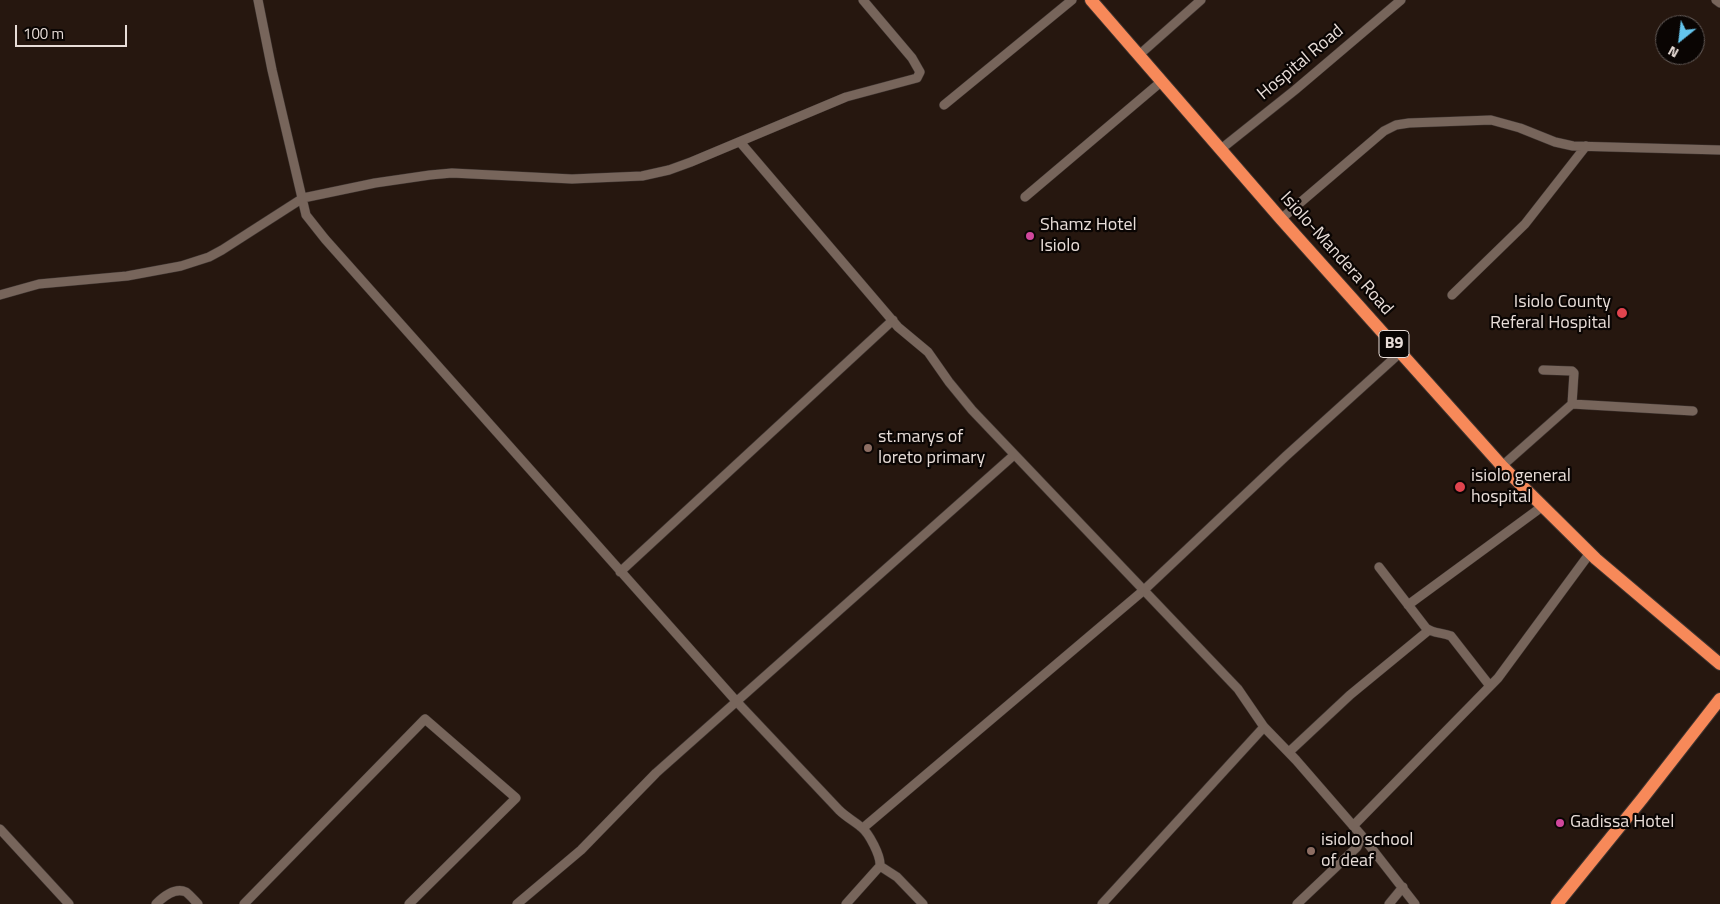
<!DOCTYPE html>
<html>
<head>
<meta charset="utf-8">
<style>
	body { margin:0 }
	#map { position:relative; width:1720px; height:904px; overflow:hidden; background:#26170f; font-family:"Titillium Web",sans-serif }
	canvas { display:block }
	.north { position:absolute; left:1655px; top:15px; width:50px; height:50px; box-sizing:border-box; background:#0a0503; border:1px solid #635b58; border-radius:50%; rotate:209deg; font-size:14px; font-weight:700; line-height:20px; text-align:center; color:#e8ddd8 }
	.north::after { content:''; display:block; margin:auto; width:18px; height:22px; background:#64c5ee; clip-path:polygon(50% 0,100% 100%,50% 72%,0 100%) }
	.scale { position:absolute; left:15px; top:25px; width:112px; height:22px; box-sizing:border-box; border:2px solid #e8ddd8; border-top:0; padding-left:6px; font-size:15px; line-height:18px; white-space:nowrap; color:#e8ddd8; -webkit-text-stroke:4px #0a0503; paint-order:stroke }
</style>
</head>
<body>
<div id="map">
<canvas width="1720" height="904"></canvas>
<div class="north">N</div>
<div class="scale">100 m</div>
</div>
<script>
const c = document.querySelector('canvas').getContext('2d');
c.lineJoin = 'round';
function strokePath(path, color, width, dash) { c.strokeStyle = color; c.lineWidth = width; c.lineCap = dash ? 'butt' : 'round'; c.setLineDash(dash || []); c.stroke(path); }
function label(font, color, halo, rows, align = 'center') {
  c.font = font + ' "Titillium Web",sans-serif'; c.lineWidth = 4.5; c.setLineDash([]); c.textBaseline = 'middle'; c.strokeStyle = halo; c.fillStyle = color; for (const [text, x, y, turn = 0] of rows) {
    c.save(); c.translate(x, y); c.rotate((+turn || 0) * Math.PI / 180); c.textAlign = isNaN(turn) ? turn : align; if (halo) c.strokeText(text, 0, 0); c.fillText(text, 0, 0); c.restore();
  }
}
const minor = new Path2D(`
	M258,0l14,70 34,145 19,24 412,463 102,108c7,7 15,11 22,17 8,6 20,29 19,39l17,11 26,27
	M1716,0l4,3
	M1139,55l62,-55
	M944,105l128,-105
	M740,142l158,185 30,25 21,30 23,28 266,279 26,38 32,33 66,76 53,68
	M1221,149l74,-59 106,-90
	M1025,197l137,-116
	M1281,219l103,-88 12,-6 13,-2 82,-3 29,8 35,14 18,4 147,4
	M0,295l39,-11 88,-8 54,-10 28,-9 13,-7 81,-52 72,-15 55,-8 22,-2 120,6 70,-3 27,-6 22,-8 155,-65 71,-19 3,-6 -8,-14 -49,-58
	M1452,295l73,-71 61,-78
	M1543,370l29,1 2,2 -2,31
	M1502,466l70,-62 121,7
	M1379,567l47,61c8,6 15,4 25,8l39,50
	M620,572l273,-252
	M1408,605l135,-99
	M1289,752l61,-57 79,-65
	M1353,826l145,-148 92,-125
	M863,828l281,-238 142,-134 115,-104
	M0,829l69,75
	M156,904c7,-7 19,-17 30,-12 4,3 9,9 12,12
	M244,904l181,-185 91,79 -107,106
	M517,904l64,-54 75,-77 358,-318
	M846,904l34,-38
	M1102,904l162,-177
	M1297,904l60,-57 5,-11
	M1389,904l14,-17`);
const highway = new Path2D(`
	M1091,0l190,219 221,247 94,93 124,105
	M1557,904l85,-105 78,-100`);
strokePath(minor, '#3e3430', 10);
strokePath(highway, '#3e3430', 14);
strokePath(minor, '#77655b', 9);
strokePath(highway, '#f78959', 12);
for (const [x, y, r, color] of [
	[1030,236,5,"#d1479c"],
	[1622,313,6,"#e0444e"],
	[868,448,5,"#8d6e63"],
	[1460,487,6,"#e0444e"],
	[1560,823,5,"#d1479c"],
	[1311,851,5,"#8d6e63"]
]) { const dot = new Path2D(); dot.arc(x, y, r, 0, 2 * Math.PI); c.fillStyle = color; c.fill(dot); strokePath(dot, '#0a0503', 2); }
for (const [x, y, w] of [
	[1394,344,30]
]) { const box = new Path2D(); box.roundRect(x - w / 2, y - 13.5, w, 27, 4); c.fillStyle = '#0a0503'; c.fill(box); strokePath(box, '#e8ddd8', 1); }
label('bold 16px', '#e8ddd8', null, [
	["B9",1394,344]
]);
label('18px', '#e8ddd8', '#0a0503', [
	["Hospital Road",1301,63,-40],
	["Isiolo-Mandera Road",1336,254,48]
]);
label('18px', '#e8ddd8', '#0a0503', [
	["Shamz Hotel",1040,226],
	["Isiolo",1040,247],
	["Isiolo County",1611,303,"right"],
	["Referal Hospital",1611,324,"right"],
	["st.marys of",878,438],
	["loreto primary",878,459],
	["isiolo general",1471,477],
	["hospital",1471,498],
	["Gadissa Hotel",1570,823],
	["isiolo school",1321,841],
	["of deaf",1321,862]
], 'left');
</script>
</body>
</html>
